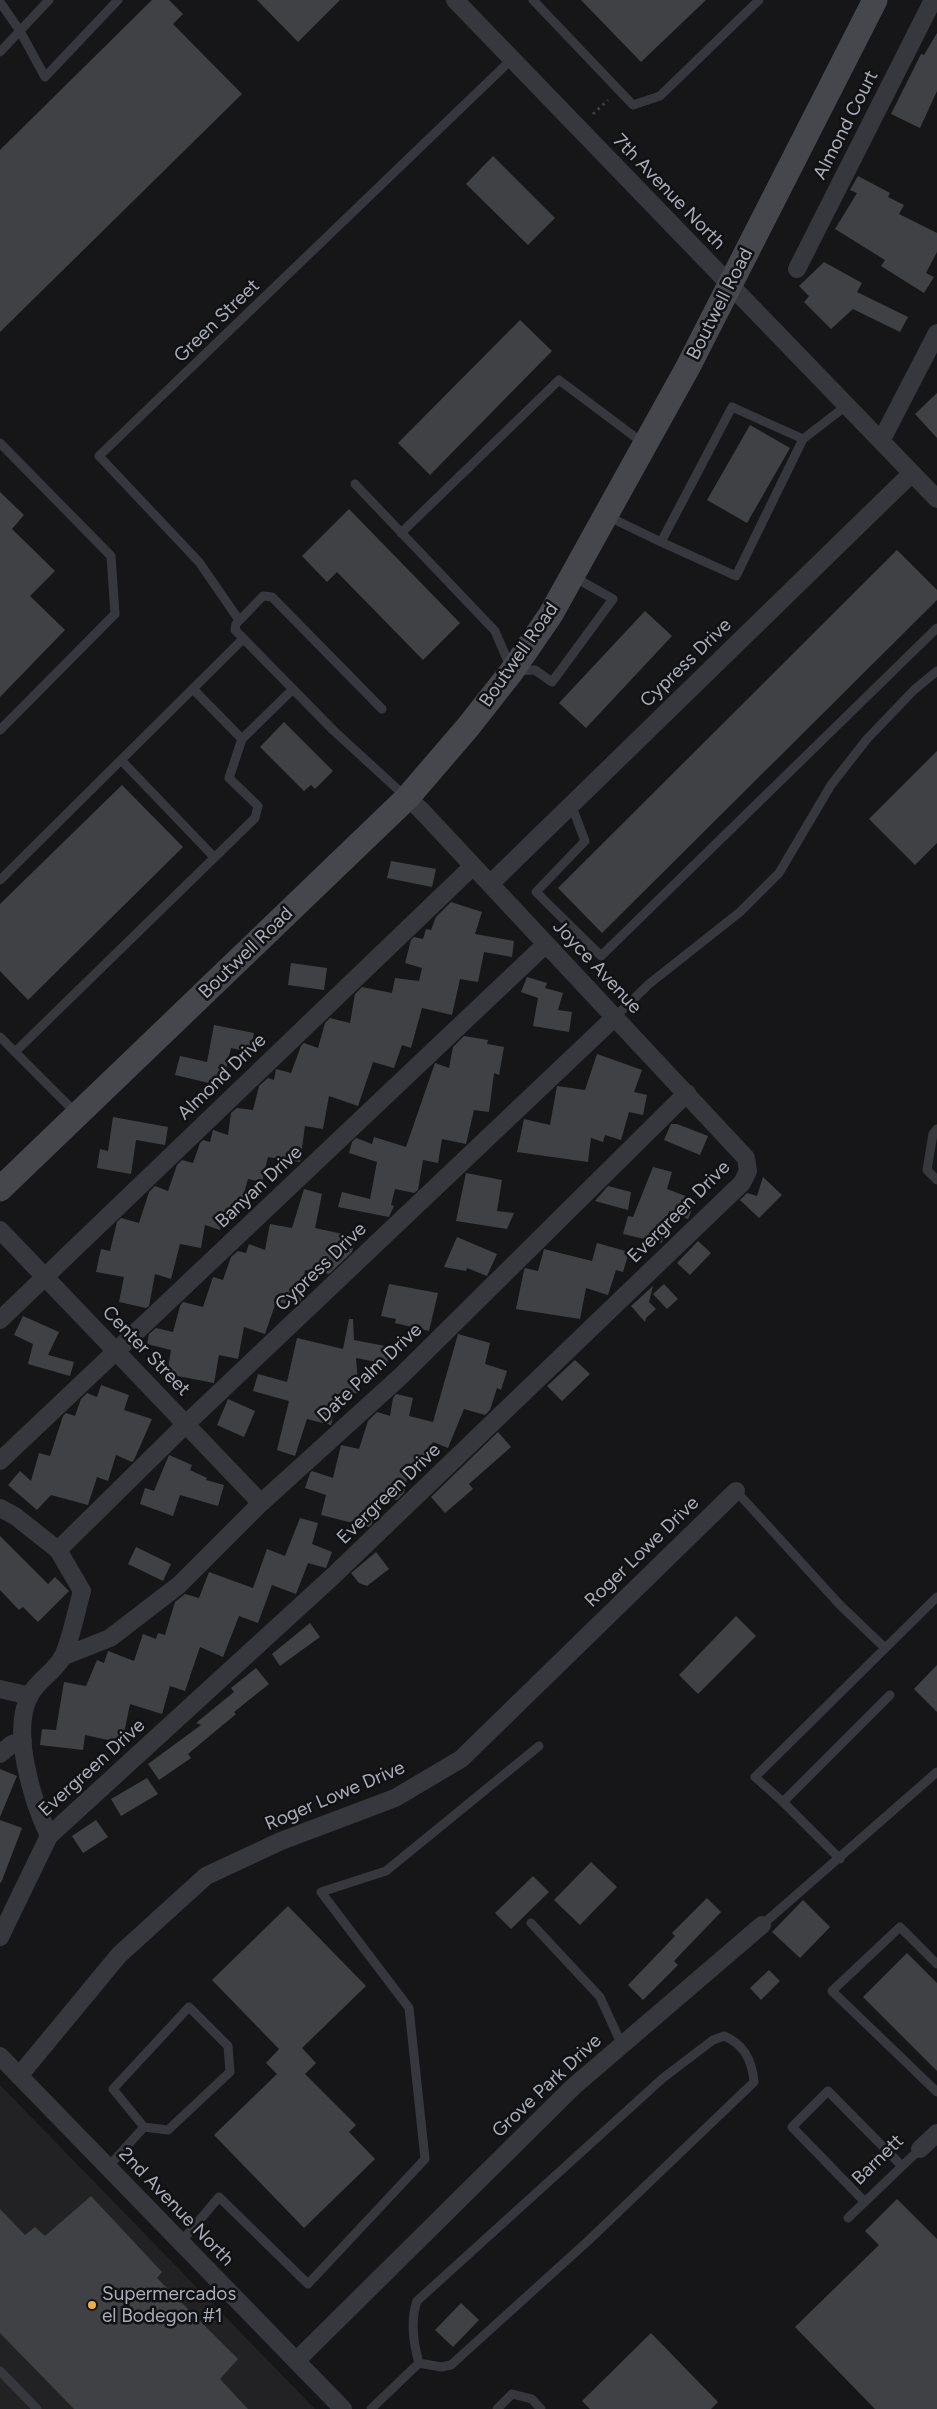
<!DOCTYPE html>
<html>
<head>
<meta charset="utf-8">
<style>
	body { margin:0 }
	canvas { display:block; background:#161618 }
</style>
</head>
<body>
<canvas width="937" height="2409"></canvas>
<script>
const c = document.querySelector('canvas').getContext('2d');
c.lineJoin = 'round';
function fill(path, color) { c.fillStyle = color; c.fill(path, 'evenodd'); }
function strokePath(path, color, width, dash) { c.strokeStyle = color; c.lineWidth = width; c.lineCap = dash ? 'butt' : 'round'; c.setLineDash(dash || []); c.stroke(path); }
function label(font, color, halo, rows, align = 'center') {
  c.font = font + ' Figtree,sans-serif'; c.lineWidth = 5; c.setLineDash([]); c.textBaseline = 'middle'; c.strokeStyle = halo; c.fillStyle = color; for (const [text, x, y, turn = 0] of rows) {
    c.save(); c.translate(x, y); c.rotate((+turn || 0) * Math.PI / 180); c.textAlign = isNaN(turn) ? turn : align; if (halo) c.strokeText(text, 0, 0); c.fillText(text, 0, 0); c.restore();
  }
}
fill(new Path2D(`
	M0,2085l315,324h-315z`), '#222225');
fill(new Path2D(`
	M152,0h17l14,14 -10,10 69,70 -242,238v-182z
	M257,0h83l-42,42z
	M581,0h125l-65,62z
	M937,33v58l-17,37 -29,-14 30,-60 3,1z
	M493,156l62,62 -27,27 -62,-61z
	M858,176l32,17 -2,4 16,8 -5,9 38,19v19l-11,21 8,4 -10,16 -43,-27 4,-6 -50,-31 22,-36 -7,-3z
	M824,262l38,21 -5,9 51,25 -8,15 -47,-23 -22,20 -27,-27 5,-6 -10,-10z
	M520,320l32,31 -122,124 -32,-32z
	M937,393v45l-22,-24z
	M750,425l40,23 -43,75 -40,-23z
	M0,492l24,23 -12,14 43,42 -25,25 35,34 -65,67z
	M349,509l111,114 -37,37 -86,-88 -10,10 -25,-26z
	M897,550l40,40v10l-335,333 -44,-45z
	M645,611l27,25 -86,92 -27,-25z
	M284,722l49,49 -18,18 -4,-4 -7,6 -44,-44z
	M937,751v92l-22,22 -46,-46z
	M122,785l61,62 -155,153 -28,-29v-67z
	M391,861l45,8 -4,18 -45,-9z
	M451,902l31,10 -7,22 39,7 -2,16 -28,-5 -6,30 -18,-3 -8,36 -30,-7 -11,40 -9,-3 -8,23 -21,-6 -15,44 -29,-10 -6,33 -18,-3 -5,36 -32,-5 -6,25 -14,-3 -10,35 -12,-4 -6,20 -15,-5 -4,23 -21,-4 -9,35 -16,-5 -6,32 -3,2 -27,-6 5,-25 -28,-5 5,-23 9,2 7,-29 4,-4 18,5 10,-31 6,-6 13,5 9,-26 5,-5 11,3 7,-20 3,-3 7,2 3,-12 15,5 3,-22 6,-5 16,2 6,-24 9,-8 6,2 2,-11 15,4 10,-27 3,-3 14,5 7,-25 5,-5 20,5 5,-29 7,-7 30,6 3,-15 24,3 3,-13 -17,-5 6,-23 3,-3 9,2 3,-10 5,1 5,-13z
	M291,963l36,5 -3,22 -36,-5z
	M527,977l20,6 -2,5 18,5 -5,17 14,2 -3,20 -36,-6 5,-28 -17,-6z
	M214,1025l40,8 -4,19 -19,-4 -9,38 -47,-11 5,-19 27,6z
	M464,1036l24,4 -1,4 17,3 -5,28 -5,-2 -5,39 -15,-2 -8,34 -24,-5 -4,24 -15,-3 -5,30 -4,3 -19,-4 -4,16 3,1 -5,11 -51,-10 4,-15 28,7 7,-37 -28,-9 3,-11 4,-4 16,6 2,-7 32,10 29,-84 14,5 4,-21z
	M597,1054l45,16 -8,22 13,3 -4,20 -14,-3 -8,28 -16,-5 -2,7 -12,-4 -3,24 -71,-10 7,-33 26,6 7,-39 28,4z
	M113,1117l55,10 -3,18 -29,-5 -5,34 -34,-6 3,-19 8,2z
	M671,1124h6l31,12 -8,19 -36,-15z
	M653,1167l19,5 -5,17 29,11 -8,19 -19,-8 -7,32 -39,-9 5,-18 5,1z
	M466,1173l36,7 -5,31 17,2 -7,16 -51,-8z
	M763,1177l19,18 -23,23 -19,-18 7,-7 10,3z
	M608,1186l23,6 -3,18 -33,-9z
	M304,1189l18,5 -7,34 41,9 -4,15 -23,22 -24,-4 -4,30 -5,5 -20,-3 -11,32 -21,-7 -6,32 -19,-4 -5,28 -47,-9 4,-24 -24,-6 2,-10 7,-6 17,4 7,-26 3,-4 20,5 10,-30 10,3 8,-23 7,-6 8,2 3,-9 16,6 5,-26 22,4z
	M457,1237l40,17 -10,22 -20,-8 -1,3 -22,-4z
	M698,1241l13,12 -21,22 -13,-12z
	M597,1243l32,9 -6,20 -7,-2 -8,25 -22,-7 -6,31 -64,-10 8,-39 1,-2 13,3 6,-22 48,12z
	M389,1284l49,9 -9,38 -34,-8 1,-4 -15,-3z
	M664,1284l14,15 -11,10 -14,-15z
	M653,1286l-4,16 7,7 -10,9 -1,4 -14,-16z
	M23,1316l36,16 -11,23 26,7 -4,14 -42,-12 5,-20 -19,-9z
	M349,1319h4l1,21 36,7 -3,17 -31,-6 3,35 -20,1 -8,31 -24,-6 -12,37 -18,-6 12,-49 -36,-10 5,-17 29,8 10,-44 46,11z
	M458,1334l32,9 -5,21 22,7 -6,19 -4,-2 -7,22 -5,5 -21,-6 -16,39 -15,-6 -11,27 -12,-4 -6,28 -7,7 -18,-5 -7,29 -3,3 -48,-12 5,-20 -21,-7 5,-15 2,-2 21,7 8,-33 18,4 9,-28 9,-9 13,4 3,-18 3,-4 17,4 -4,18 24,6z
	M575,1360l15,14 -28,27 -15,-15z
	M101,1385l28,10 -5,15 28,9 -18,41 -2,2 -16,-7 -8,26 -11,-4 -9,28 -37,-10 -14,15 -29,-25 12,-14 11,10 8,-28 11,3 13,-40 3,-3 9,3 6,-17 6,-6 10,4z
	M228,1399l27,12 -11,26 -27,-12z
	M498,1432l13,15 -42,37 4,5 -28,24 -14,-16z
	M169,1455l23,10 -2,5 17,8 -1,2 18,5 -6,21 -38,-11 -7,21 -33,-12 5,-16 9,3z
	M300,1518l18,5 -6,21 20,8 -6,16 -18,-5 -12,31 -24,-9 -14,38 -19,-7 -16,41 -23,-10 -15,44 -15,-5 -8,28 -32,-10 -8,39 -37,-8 -2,15 -43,-5 2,-16 14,1 8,-48 22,4 11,-26 7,3 4,-12 26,10 9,-27 13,5 2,-6 7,2 10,-33 10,-8 14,4 10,-26 44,16 14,-39 18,7z
	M0,1536l48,48 7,-7 14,14 -31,31 -15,-15 -4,3 -19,-20z
	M136,1547l35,17 -8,17 -35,-17z
	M376,1552l13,17 -22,17 -8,-3 -8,-10z
	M736,1616l20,20 -58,58 -19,-19z
	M310,1623l10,14 -40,29 -8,-12z
	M937,1665v47l-23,-23z
	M256,1668l13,16 -35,28 2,2 -48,40 3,4 -32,22 -11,-16 53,-39 -5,-2 38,-31 -3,-4z
	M0,1769l17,7 -17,41z
	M147,1778l11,16 -37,22 -10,-17z
	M0,1820l22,8 -21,55 -1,-1z
	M96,1820l12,17 -25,16 -11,-17z
	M591,1862l26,25 -37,38 -26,-25z
	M533,1876l16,16 -38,37 -16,-16z
	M707,1898l14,14 -47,49 4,4 -35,35 -15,-15 47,-49 -3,-3z
	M803,1900l27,27 -30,31 -28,-26z
	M288,1906l78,80 -64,62 14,15 -11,11 51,51 -7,7 26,27 -71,69 -90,-93 63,-61 -11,-11 13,-14 -67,-69z
	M907,1953l30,30v88l-74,-74z
	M769,1970l11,11 -19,19 -11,-12z
	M91,2196l71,76 -5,6 81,81 -18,20 28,30h-174l-74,-76v-124l25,26 10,-8 10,9z
	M897,2199l40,40v170h-62l-80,-82 84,-82 -14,-14z
	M461,2303l18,17 -26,27 -18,-17z
	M651,2333l67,69 -7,7h-121l-8,-8z`), '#404145');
strokePath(new Path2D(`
	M593,114l15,-14`), '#3d3f44', 3, [2.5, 4]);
strokePath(new Path2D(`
	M533,0l100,105 27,-9 99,-96
	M0,2l20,29 25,46 73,-77
	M0,52l49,-52
	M803,439l-67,137 -75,-34 71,-135 71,32 43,-33
	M0,443l111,113 4,58 -115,116
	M355,484l140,147 17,40 23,-1 17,12 61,-83 -39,-22
	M607,516l54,26
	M401,533l158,-153 84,63
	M239,620l-40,-58 -100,-106 413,-397
	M193,689l49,50
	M382,709l-110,-112 -9,-1 -27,28 -1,6 98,100 73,67
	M121,760l93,97
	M571,804l14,37 -49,51 65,64 336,-328
	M0,880l243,-241
	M615,1017l34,-33 91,-72 39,-39 52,-88 36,-46 47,-49 23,-19
	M0,1037l76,76
	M15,1052l240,-234 3,-12 -29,-28 13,-39 51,-50
	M937,1129l-4,5 -6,36 10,10
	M736,1491l104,114 45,43
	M783,1802l-28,-25 182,-180
	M840,1859l-57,-57 107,-107
	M531,1923l69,74 22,48
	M762,1925l175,-153
	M937,1964l-37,-37 -68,64 105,101
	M724,2036c20,8 28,24 30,46l-165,158 -138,125 -10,2 -22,-4c-6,-21 -9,-42 -2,-62l246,-223 50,-38z
	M108,2167l36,-40 24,3 62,-58 -2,-26 -39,-39 -76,82 31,38
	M865,2202l-73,-75 36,-36 74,75
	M848,2218l72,-69
	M181,2242l38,-45 89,87 117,-125 -16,-151 -88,-116 65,-21 153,-125
	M0,2371l37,38
	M371,2409l48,-46
	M497,2409l15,-15 20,5 9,10`), '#37383d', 9);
strokePath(new Path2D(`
	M455,0l482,499
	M797,269l136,-269
	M881,441l56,-108
	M490,884l422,-411
	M0,1230l261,273
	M0,1320l473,-454
	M0,1461l546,-517
	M0,1508l15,8 43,34 24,41c-5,17 -12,53 -20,67 -8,14 -25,23 -32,37 -20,36 3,107 19,141l-49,101
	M58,1550l128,-126 429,-407
	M62,1657l48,-19 69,-53 82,-82 140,-127 286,-283
	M0,1689l30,7
	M0,1754l12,-10 11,-3
	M49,1836l283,-259 410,-394 6,-12 -2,-13 -326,-349 -13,-11
	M0,2056l343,353
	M19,2076l100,-121 87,-79 75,-35 114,-43 66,-39 275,-268
	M920,2149l17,-16
	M297,2360l276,-273 189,-162`), '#37383d', 18);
strokePath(new Path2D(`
	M0,1189l407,-391 61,-71 44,-56 39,-57 137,-247 187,-367`), '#45474d', 25);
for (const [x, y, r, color] of [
	[92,2305,5,"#f2b134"]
]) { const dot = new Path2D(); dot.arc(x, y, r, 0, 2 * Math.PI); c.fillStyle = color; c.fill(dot); strokePath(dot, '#111113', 2); }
label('19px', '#a8adb8', '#111113', [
	["Almond Court",846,125,-63],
	["7th Avenue North",669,192,46],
	["Boutwell Road",720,304,-63],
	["Green Street",217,321,-44],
	["Boutwell Road",519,655,-55],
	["Cypress Drive",686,663,-44],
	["Boutwell Road",246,953,-44],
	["Joyce Avenue",597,967,47],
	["Almond Drive",222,1077,-44],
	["Banyan Drive",259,1187,-43],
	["Evergreen Drive",679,1212,-45],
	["Cypress Drive",321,1267,-44],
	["Center Street",146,1351,46],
	["Date Palm Drive",370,1373,-43],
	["Evergreen Drive",389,1494,-44],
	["Roger Lowe Drive",642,1552,-44],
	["Evergreen Drive",92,1768,-42],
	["Roger Lowe Drive",335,1796,-23],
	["Grove Park Drive",547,2086,-43],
	["Barnett",878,2160,-44],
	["2nd Avenue North",176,2207,46]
]);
label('19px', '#a8adb8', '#111113', [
	["Supermercados",102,2294],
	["el Bodegon #1",102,2316]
], 'left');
</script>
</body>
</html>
